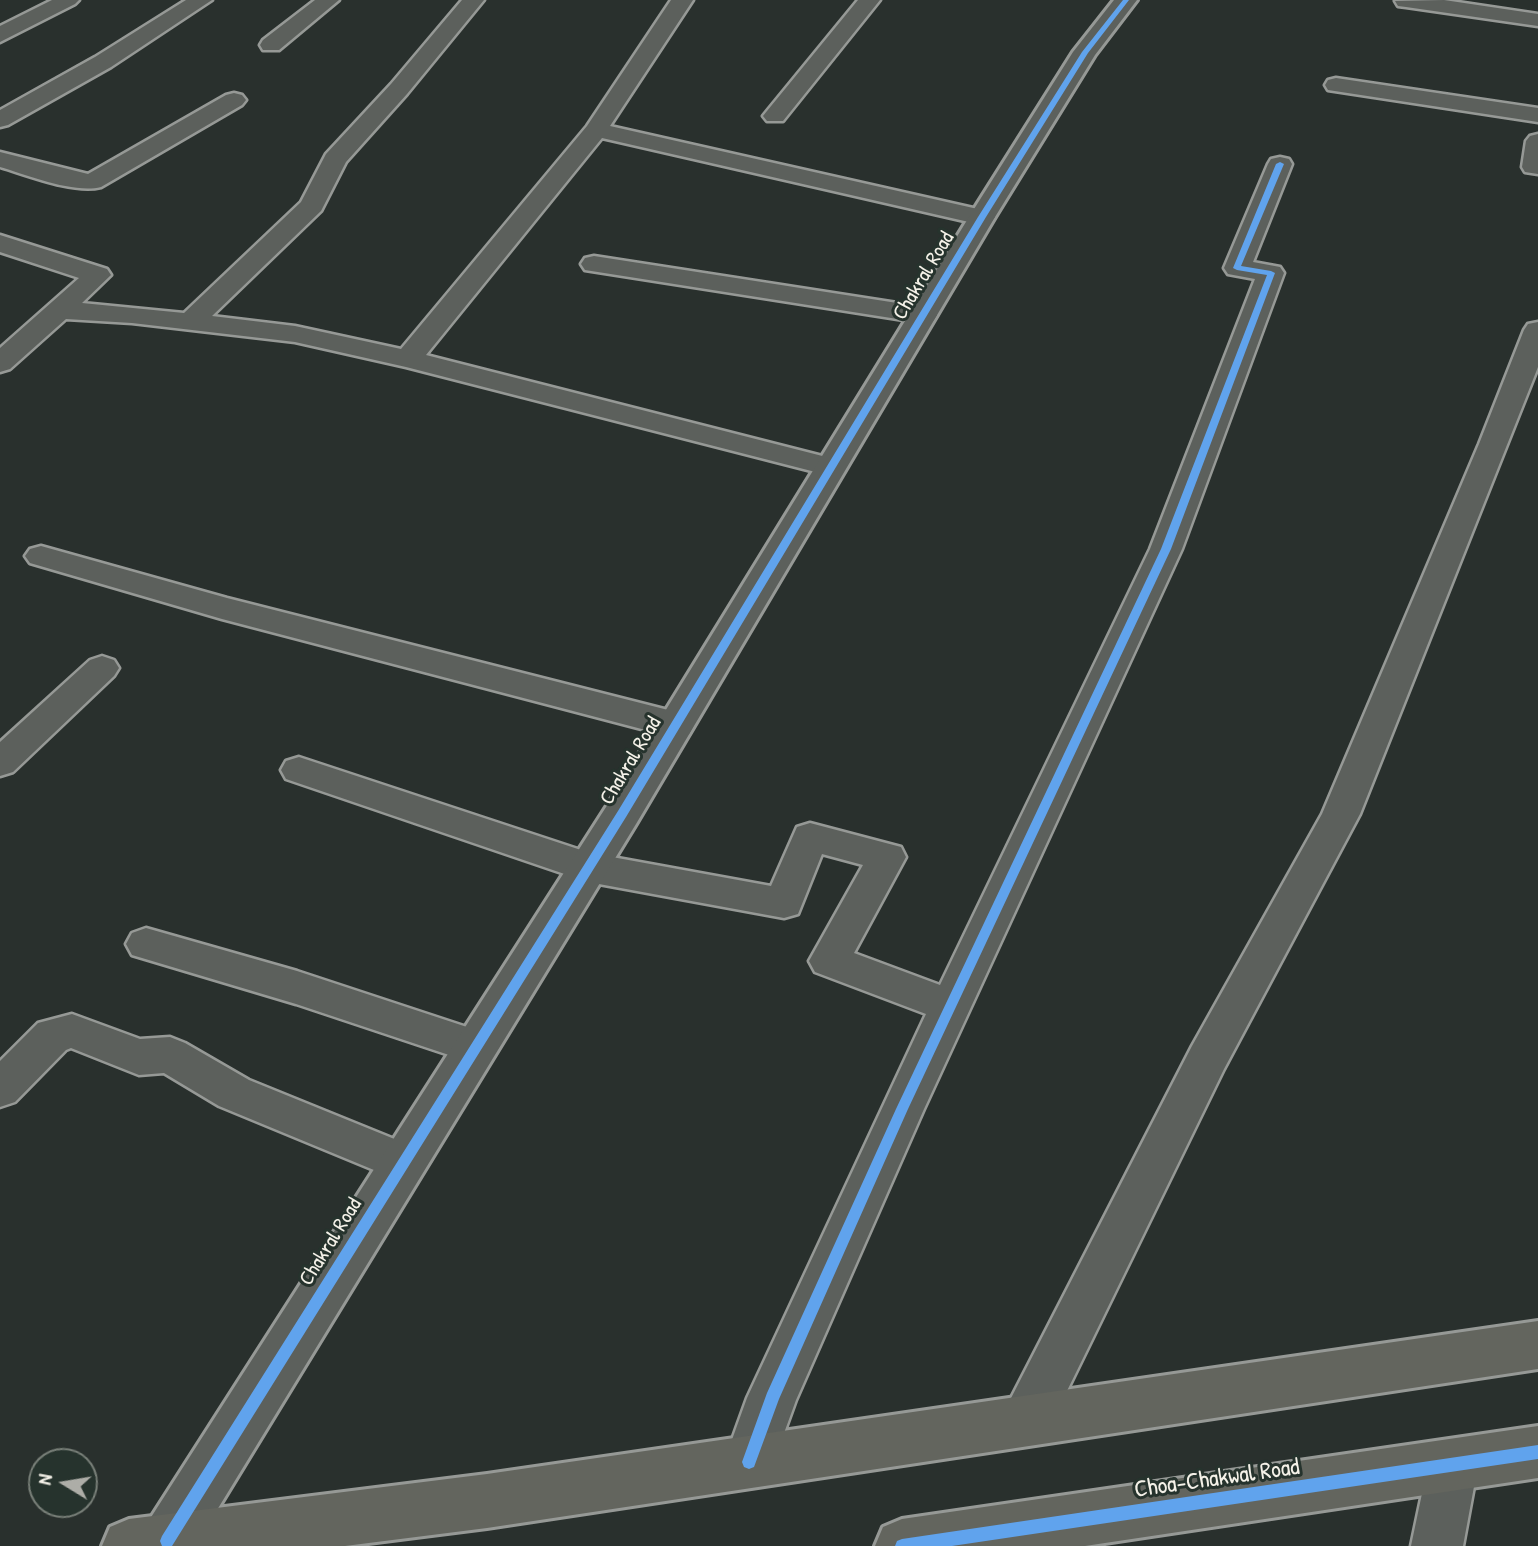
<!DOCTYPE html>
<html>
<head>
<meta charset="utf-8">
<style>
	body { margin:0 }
	#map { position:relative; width:1538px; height:1546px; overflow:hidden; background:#29302d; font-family:"Patrick Hand",sans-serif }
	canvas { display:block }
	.north { position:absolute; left:28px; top:1448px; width:70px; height:70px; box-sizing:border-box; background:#26332d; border:2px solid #787f78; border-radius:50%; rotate:281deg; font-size:19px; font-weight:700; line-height:28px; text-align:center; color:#f4f1e8 }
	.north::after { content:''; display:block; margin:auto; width:24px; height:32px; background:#adada7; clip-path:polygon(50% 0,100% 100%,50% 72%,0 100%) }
</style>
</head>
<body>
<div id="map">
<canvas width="1538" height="1546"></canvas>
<div class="north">N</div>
</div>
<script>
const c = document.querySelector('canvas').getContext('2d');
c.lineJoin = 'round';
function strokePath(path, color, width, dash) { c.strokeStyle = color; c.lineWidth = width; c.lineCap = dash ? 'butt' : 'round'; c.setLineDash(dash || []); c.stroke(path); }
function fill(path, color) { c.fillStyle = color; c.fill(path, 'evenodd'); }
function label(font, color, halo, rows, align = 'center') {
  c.font = font + ' "Patrick Hand",sans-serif'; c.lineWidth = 6; c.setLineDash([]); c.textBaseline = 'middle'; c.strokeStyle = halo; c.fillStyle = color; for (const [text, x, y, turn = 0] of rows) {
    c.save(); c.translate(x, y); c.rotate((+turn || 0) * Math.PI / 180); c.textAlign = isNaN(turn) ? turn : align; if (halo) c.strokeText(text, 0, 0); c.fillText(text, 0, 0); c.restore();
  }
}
const street = new Path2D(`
	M52,0h27l-4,4 -75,38v-16z
	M186,0h26l-101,67 -103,58 -8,2v-17l95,-53z
	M315,0h24l-60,50h-16l-3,-5 3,-5z
	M462,0h22l-77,94 -61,68 -25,49 -109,105 83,10 106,23 186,-223 84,-126h22l-83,126 381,86 4,5 -4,5 -9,3 -380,-87 -176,217 416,106 4,6 -4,6 -11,3 -425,-109 -111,-25 -163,-19 -66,-4 -56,50 -10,3v-24l79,-70 -79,-26v-17l107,34 4,6 -29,28 102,10 117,-111 25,-48 65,-70z
	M858,0h22l-97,121h-16l-4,-5 4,-5z
	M1444,0l94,14v12l-132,-19 -8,-1 -3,-5z
	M1336,78l202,30v14l-210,-32 -3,-5 3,-5z
	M234,93l8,2 4,5 -4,5 -141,82c-27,7 -74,-12 -101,-20v-15l88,22 138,-79z
	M1538,134v40l-13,-2 -3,-5 4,-26 4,-5z
	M1280,157l9,2 3,5 -39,98 27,5 4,6 -102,276 -258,560 -128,291 -29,80 -18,7 -18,-7 -7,-18 23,-64 179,-384 -111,-42 -6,-11 54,-96 -41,-11 -24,60 -14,4 -196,-36 -302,-103 -5,-9 5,-9 13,-4 291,96 181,33 26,-59 13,-4 91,24 5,10 -52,96 86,32 210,-436 105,-270 -27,-5 -4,-6 44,-104 3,-5z
	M594,256l329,51 10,2 4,6 -4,6 -10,2 -338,-53 -4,-6 4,-6z
	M1538,322v45l-178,447 -136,255 -180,369 -18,7 -18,-7 -7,-17 7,-17 184,-358 130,-232 157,-370 45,-114 4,-6z
	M41,546l186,52 449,114 13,4 5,9 -5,9 -13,4 -454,-119 -192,-56 -5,-7 5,-7z
	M102,656l12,4 5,8 -5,8 -101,96 -13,4v-34l90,-82z
	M146,928l151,43 179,59 15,5 6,12 -6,12 -15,5 -180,-60 -164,-49 -6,-11 6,-11z
	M72,1014l68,25 30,-2 15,6 64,37 170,69 6,14 -6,14 -16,5 -184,-76 -55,-33 -25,2 -68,-27 -5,2 -51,52 -15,5v-46l38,-38z
	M1453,1440l18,7 7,18 -15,81h-52l17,-81 7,-18z`);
const secondary = new Path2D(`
	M1114,0h23l-42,55 -100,162 -359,607 -441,722h-53l-2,-5 8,-19 460,-718 361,-587 104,-165z`);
const highway = new Path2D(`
	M1538,1321v48l-1051,159 -142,18h-243l8,-19 19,-8 358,-45z
	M1538,1426v52l-453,68h-210l8,-19 19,-8z`);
strokePath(street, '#969996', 5);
strokePath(secondary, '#969996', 6);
strokePath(highway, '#969996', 6);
fill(street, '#5c605c');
fill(secondary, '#5c605c');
fill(highway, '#63655e');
fill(new Path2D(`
	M1123,0h6l-41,53 -102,164 -360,600 -454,729h-10l-2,-5 2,-5 456,-725 360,-594 104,-165z
	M1280,162l4,2 -43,102 30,5 4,2 -104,276 -263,560 -129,290 -25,68 -5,2 -5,-2 -2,-5 25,-69 129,-284 265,-560 106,-274 -30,-5 -4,-2 43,-104z
	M1538,1445v14l-586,87h-57l2,-5 5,-2z`), '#60a3ed');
label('21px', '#f4f1e8', '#26332d', [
	["Chakral Road",924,276,-59],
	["Chakral Road",631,761,-59],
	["Chakral Road",331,1242,-58]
]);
label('24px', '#f4f1e8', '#26332d', [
	["Choa-Chakwal Road",1217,1479,-8]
]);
</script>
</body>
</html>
